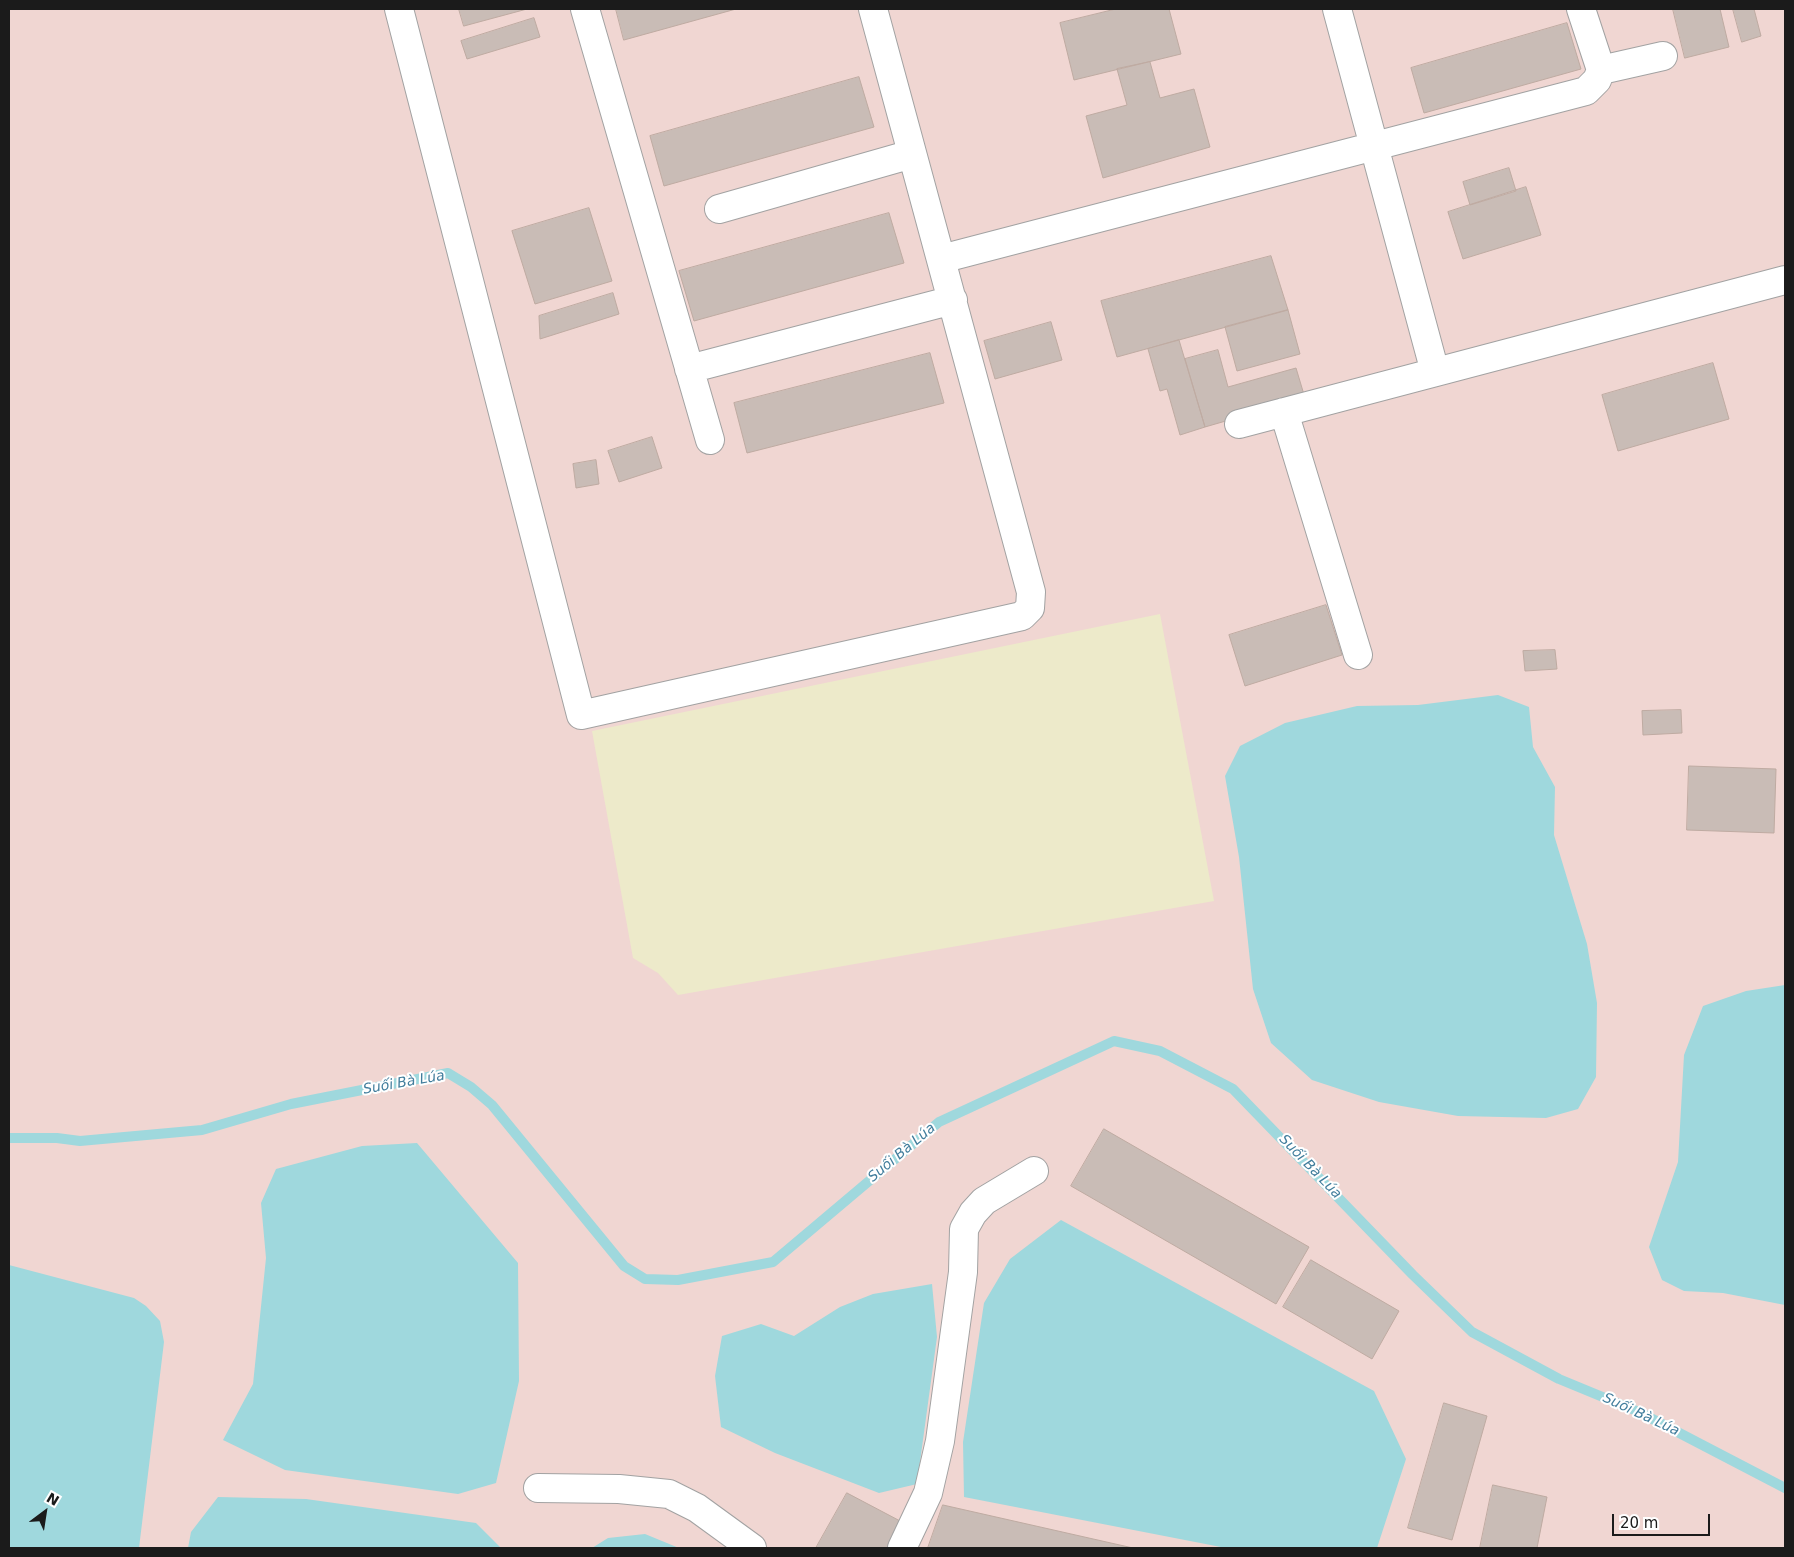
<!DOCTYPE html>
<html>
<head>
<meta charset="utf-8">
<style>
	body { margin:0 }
	#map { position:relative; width:1794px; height:1557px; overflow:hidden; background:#ede7e0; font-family:"DejaVu Sans",sans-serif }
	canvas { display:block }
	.frame { position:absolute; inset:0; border:10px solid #1b1b1b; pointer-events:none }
	.north { position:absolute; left:20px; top:1487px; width:50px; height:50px; -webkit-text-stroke:4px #fff; paint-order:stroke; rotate:31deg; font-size:14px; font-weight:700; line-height:20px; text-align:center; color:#1b1b1b }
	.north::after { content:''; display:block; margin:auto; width:18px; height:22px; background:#1b1b1b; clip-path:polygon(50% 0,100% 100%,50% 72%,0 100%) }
	.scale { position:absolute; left:1612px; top:1514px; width:98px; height:22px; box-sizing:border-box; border:2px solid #1b1b1b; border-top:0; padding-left:6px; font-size:15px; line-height:18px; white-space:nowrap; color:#1b1b1b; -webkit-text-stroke:4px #fff; paint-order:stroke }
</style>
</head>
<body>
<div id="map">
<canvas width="1794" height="1557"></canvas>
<div class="frame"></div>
<div class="north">N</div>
<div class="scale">20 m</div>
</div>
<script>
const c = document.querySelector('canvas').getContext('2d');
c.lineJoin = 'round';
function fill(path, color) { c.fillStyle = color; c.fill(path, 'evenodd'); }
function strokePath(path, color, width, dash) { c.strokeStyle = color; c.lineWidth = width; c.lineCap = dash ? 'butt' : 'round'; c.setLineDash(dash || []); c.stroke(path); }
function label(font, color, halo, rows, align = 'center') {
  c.font = font + ' "DejaVu Sans",sans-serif'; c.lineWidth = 4; c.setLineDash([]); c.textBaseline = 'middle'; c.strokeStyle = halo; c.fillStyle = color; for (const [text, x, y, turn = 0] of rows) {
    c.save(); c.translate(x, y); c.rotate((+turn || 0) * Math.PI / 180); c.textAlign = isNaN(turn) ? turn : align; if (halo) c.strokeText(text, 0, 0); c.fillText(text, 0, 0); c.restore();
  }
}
fill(new Path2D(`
	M9,9h1776v1539h-1776z`), '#f0d6d2');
fill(new Path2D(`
	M1160,614l54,287 -536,94 -20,-22 -25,-15 -41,-227z`), '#edeaca');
fill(new Path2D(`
	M1498,695l31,12 4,40 22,40 -1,48 33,109 10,59 -1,74 -18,32 -32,9 -88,-2 -79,-14 -67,-22 -41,-37 -18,-54 -14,-132 -14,-81 15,-30 45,-23 72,-17 61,-1z
	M1785,985v320l-62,-12 -39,-2 -22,-11 -13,-33 29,-85 6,-107 19,-49 43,-15z
	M417,1143l101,120 1,118 -23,102 -38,11 -173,-24 -62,-30 30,-56 13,-126 -5,-55 15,-34 86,-23z
	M1061,1220l313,171 32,68 -29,89h-151l-262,-51 -1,-55 21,-139 26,-44z
	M9,1265l125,33 12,8 14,15 4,21 -25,206h-130z
	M932,1284l5,53 -20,147 -38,9 -104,-40 -54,-26 -6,-51 7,-40 39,-12 33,12 46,-29 33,-13z
	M218,1497l88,2 170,24 25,25h-313l3,-16z
	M645,1534l34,14h-87l16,-10z`), '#9fd8dd');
strokePath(new Path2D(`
	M9,1138h48l23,3 122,-11 89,-26 157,-31 23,14 21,18 132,161 21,13 33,1 95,-18 166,-140 175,-81 46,10 73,38 180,186 59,57 87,47 80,33 146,76`), '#9fd8dd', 10);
const building = new Path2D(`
	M459,9h68l-63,17z
	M616,9h120l-112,31z
	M1116,9h53l12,45 -107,26 -14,-57z
	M1673,9h47l9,38 -44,11z
	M1733,9h21l7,27 -19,6z
	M534,18l6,19 -73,22 -6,-18z
	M1567,23l14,46 -157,44 -13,-45z
	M1150,62l10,36 34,-9 16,58 -107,31 -17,-62 41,-11 -10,-36z
	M859,77l15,50 -210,59 -14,-50z
	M1509,168l7,23 -46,14 -7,-23z
	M1526,187l15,48 -78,24 -15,-47z
	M589,208l23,73 -77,23 -23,-73z
	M889,213l15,50 -210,58 -15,-50z
	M1271,256l17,54 -171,47 -16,-56z
	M613,293l6,21 -79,25 -1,-23z
	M1288,310l12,44 -63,17 -12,-44z
	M1051,322l11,38 -67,19 -11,-38z
	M1179,340l26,87 -25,8 -13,-46 -7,2 -12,-42z
	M1218,350l10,37 68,-19 9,30 -100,29 -20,-68z
	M930,353l14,50 -197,50 -13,-50z
	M1713,363l16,56 -111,32 -16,-56z
	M652,437l10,31 -43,14 -11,-31z
	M596,460l3,24 -23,4 -3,-24z
	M1326,605l16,50 -97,31 -16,-51z
	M1555,650l2,19 -32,2 -2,-20z
	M1681,710l1,23 -39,2 -1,-24z
	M1689,766l87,3 -2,64 -87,-3z
	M1104,1129l205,118 -33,57 -205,-118z
	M1311,1260l88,51 -27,48 -89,-52z
	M1444,1403l43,13 -35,124 -44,-12z
	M1493,1485l54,12 -10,51h-57z
	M847,1493l55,29 -14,26h-72z
	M943,1505l190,43h-205z`);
fill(building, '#c9bcb6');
strokePath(building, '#bfaba2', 1);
const minor = new Path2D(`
	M399,9l182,706 441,-99 8,-8 1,-16 -158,-583
	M585,9l125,431
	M1337,9l98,363
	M1601,70l62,-14
	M719,209l193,-55
	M941,259l645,-168 11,-11 4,-10 -20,-61
	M689,369l264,-69
	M1284,412l74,243
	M1239,424l546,-144
	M538,1488l81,1 50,5 28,14 55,40
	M902,1548l26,-55 12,-52 23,-169 1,-43 9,-16 11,-12 50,-30`);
strokePath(minor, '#a2a2a2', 30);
strokePath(minor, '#fff', 28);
label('italic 14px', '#417d9c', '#fff', [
	["Suối Bà Lúa",404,1083,-10],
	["Suối Bà Lúa",902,1153,-40],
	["Suối Bà Lúa",1310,1167,46],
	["Suối Bà Lúa",1641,1415,25]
]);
</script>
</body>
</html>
